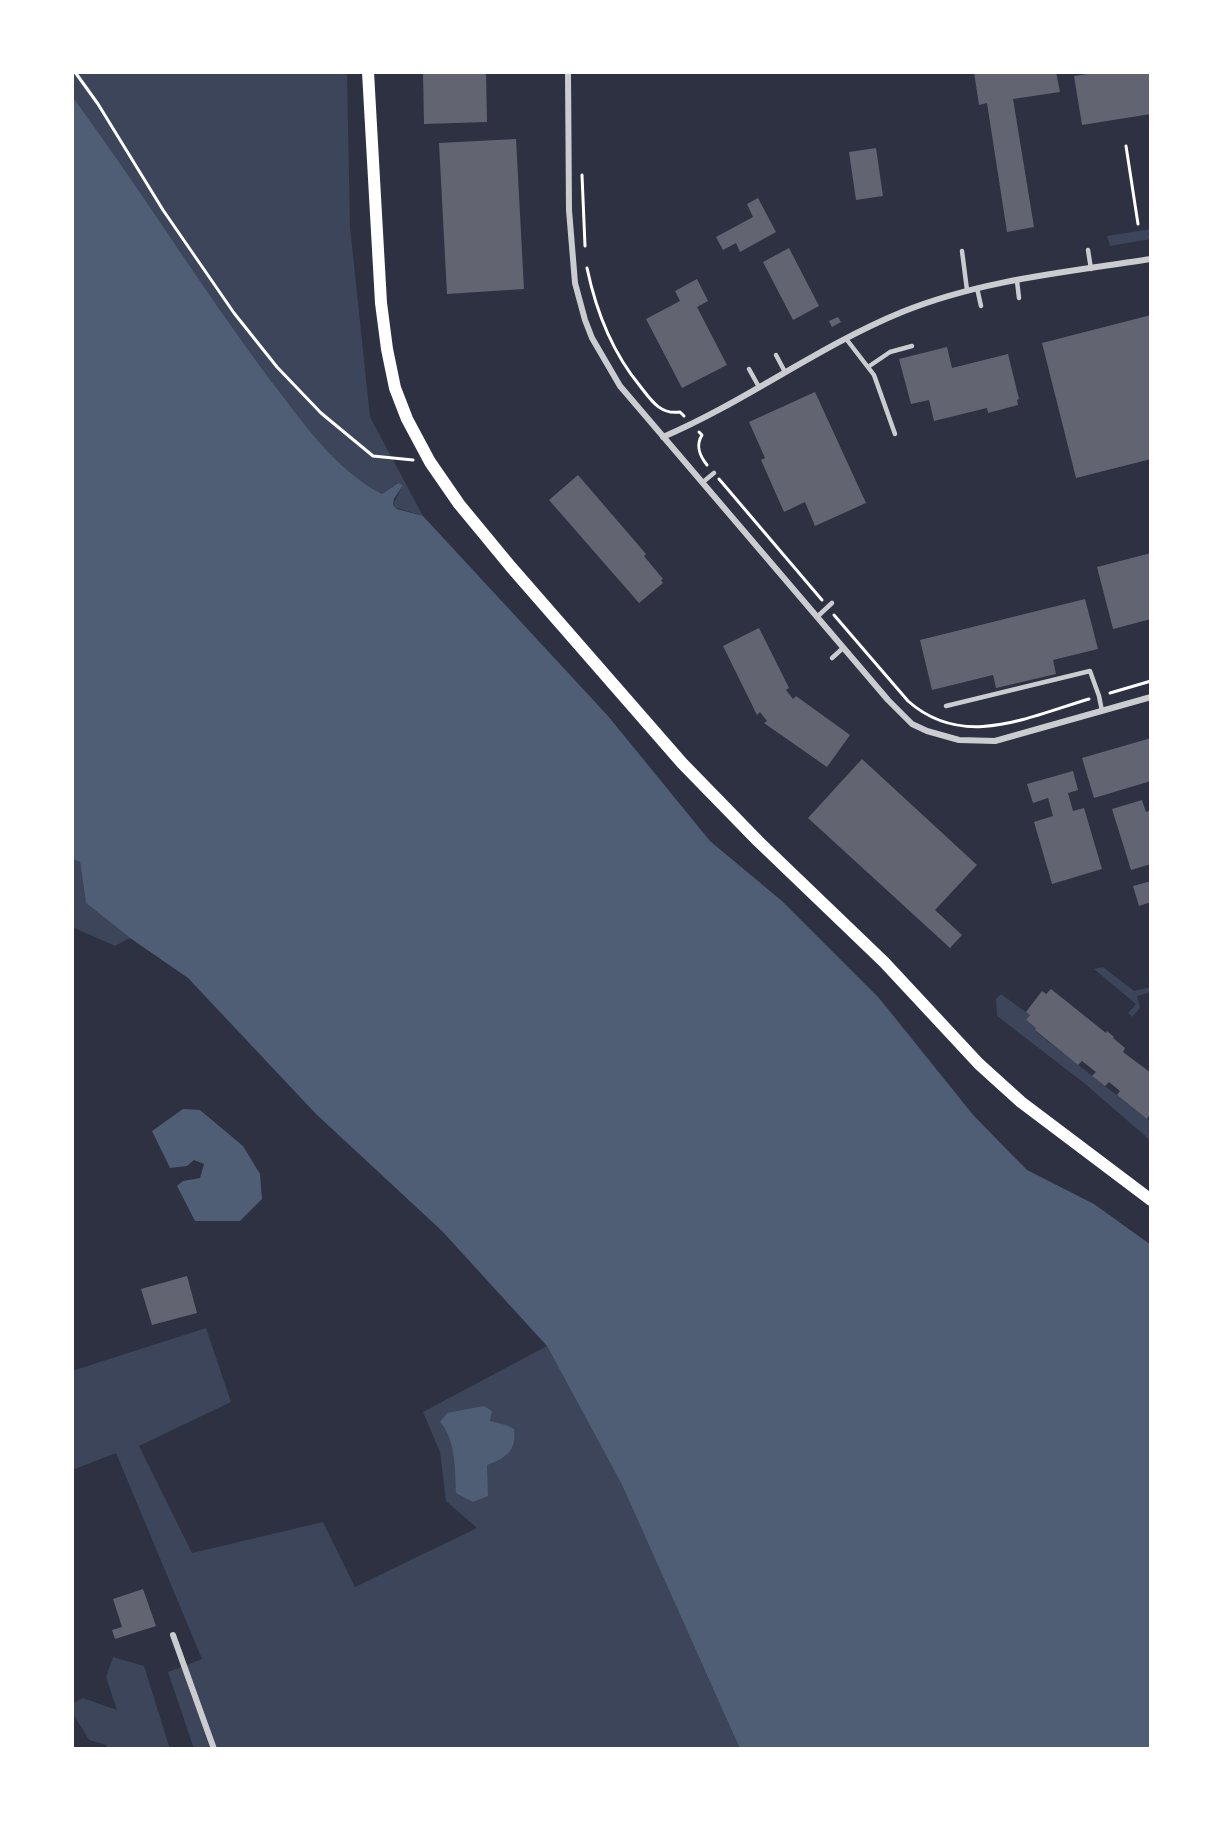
<!DOCTYPE html>
<html>
<head>
<meta charset="utf-8">
<style>
	body { margin:0 }
	#map { position:relative; width:1223px; height:1821px; overflow:hidden; background:#2d3142; font-family:Mulish,sans-serif }
	canvas { display:block }
	.frame { position:absolute; inset:0; border:74px solid #fff; pointer-events:none }
</style>
</head>
<body>
<div id="map">
<canvas width="1223" height="1821"></canvas>
<div class="frame"></div>
</div>
<script>
const c = document.querySelector('canvas').getContext('2d');
c.lineJoin = 'round';
function fill(path, color) { c.fillStyle = color; c.fill(path, 'evenodd'); }
function strokePath(path, color, width, dash) { c.strokeStyle = color; c.lineWidth = width; c.lineCap = dash ? 'butt' : 'round'; c.setLineDash(dash || []); c.stroke(path); }
fill(new Path2D(`
	M72,72h275l3,155 20,190 53,99 -26,-8 -4,-3 10,-20 -6,-2 -15,11c-48,-25 -79,-71 -111,-113 -70,-92 -130,-192 -199,-285z
	M1151,229v10l-41,7 -3,-10z
	M72,859l8,3 6,41 44,35 -15,8 -43,-19z
	M1103,967l31,24 17,-4v5l-14,4 3,12 -8,9 -4,-4 8,-9 -42,-35z
	M1001,994l29,21 -4,5 10,8 -1,3 116,91v19l-67,-58 -87,-67 -1,-17z
	M206,1328l25,74 -92,44 53,107 131,-31 32,65 122,-59 -31,-27 -6,-49 -17,-40 124,-66 75,139 118,264h-546l-26,-77 34,-13 -86,-206 -44,17v-99z
	M113,1657l31,9 26,83h-62l-2,-4 -17,-5 -17,-28v-8l11,-6 34,12 -11,-33z`), '#3c4559');
fill(new Path2D(`
	M72,96c69,93 129,192 199,285 32,41 63,88 111,113l16,-11 5,2 -9,14 -1,6 4,4 26,7 185,200 102,125 72,60 97,97 95,118 53,54 67,34 57,41v504h-411l-118,-264 -75,-139 -105,-115 -126,-117 -128,-136 -58,-40 -44,-35 -6,-41 -8,-3z
	M183,1109l17,1 43,36 17,28 2,25 -22,22h-45l-18,-35 6,-5 17,-3 4,-14 -10,-4 -7,6 -17,2 -18,-37z
	M484,1406l8,5 -2,10 16,4 8,4c3,22 -8,29 -27,36l1,31 -15,6 -17,-9c-1,-23 0,-53 -16,-71l7,-9z`), '#4f5d75');
fill(new Path2D(`
	M423,72h63l1,50 -63,2z
	M974,72h82l4,20 -47,7 21,128 -27,5 -20,-129 -8,2z
	M1100,72h51v42l-69,11 -8,-49z
	M516,139l8,150 -77,5 -8,-151z
	M876,148l7,48 -27,4 -7,-48z
	M758,198l18,34 -36,20 -4,-9 -13,7 -7,-13 37,-20 -6,-13z
	M789,248l30,58 -26,14 -30,-58z
	M697,279l11,22 -11,6 30,58 -45,23 -36,-69 34,-18 -5,-10z
	M1151,315v144l-75,19 -34,-135z
	M838,317l3,5 -9,5 -3,-6z
	M947,347l5,21 56,-14 11,45 -2,1 1,5 -30,8 -1,-5 -53,13 -5,-21 -18,4 -12,-45z
	M815,392l51,111 -51,23 -10,-24 -21,10 -23,-52 4,-2 -16,-36z
	M578,475l68,79 -2,2 19,23 -2,1 2,3 -24,20 -90,-103z
	M1151,553v66l-38,10 -16,-62z
	M1085,599l13,50 -45,11 3,14 -60,14 -3,-13 -61,15 -12,-50z
	M759,628l30,60 -3,2 7,9 3,-3 54,39 -23,32 -63,-44 3,-2 -7,-9 -3,3 -34,-69z
	M1151,738v43l-57,17 -12,-40z
	M862,759l115,106 -42,45 27,25 -12,13 -142,-130z
	M1073,771l5,19 -10,3 5,18 11,-3 18,61 -50,15 -18,-62 19,-6 -5,-18 -15,5 -6,-19z
	M1142,800l4,12 5,-2v54l-20,6 -19,-61z
	M1151,881v21l-12,4 -6,-20z
	M1051,989l55,44 1,-2 7,6 -1,1 12,10 -2,4 28,21v40l-4,6 -30,-24 3,-4 -11,-9 -4,4 -13,-10 4,-4 -14,-11 -4,4 -43,-35 1,-2 -10,-8 4,-5 -4,-3 16,-21 4,3z
	M187,1276l10,37 -45,12 -11,-36z
	M143,1589l13,37 -41,13 -3,-9 10,-3 -9,-28z`), '#626471');
strokePath(new Path2D(`
	M75,72l23,32 65,106 71,103 43,54 44,46 52,43 40,4
	M1126,146l12,78
	M582,175l3,71
	M587,268c9,43 25,84 53,118 11,14 20,29 40,26l4,4
	M699,432l3,3c-7,11 -2,21 5,30
	M719,479l103,121
	M834,615l74,86c55,49 120,16 181,-2
	M1110,693l41,-12`), '#fff', 3);
strokePath(new Path2D(`
	M1088,250l3,19
	M962,251l5,39
	M1017,281l2,17
	M977,288l4,18
	M847,340l27,35 21,59
	M776,355l9,17
	M868,367l22,-15 22,-6
	M749,369l10,18
	M703,482l11,-9
	M817,617l15,-14
	M832,658l11,-10
	M946,706l144,-35 9,25 3,15`), '#caccd0', 4.5);
strokePath(new Path2D(`
	M568,72l1,138 6,73 10,37 7,18 28,48 268,314 24,24 15,7 32,9 36,1 156,-44
	M663,437c82,-35 156,-91 239,-125 79,-32 165,-40 249,-53
	M173,1635l41,114`), '#caccd0', 6);
strokePath(new Path2D(`
	M368,72l13,231 6,46 8,39 12,31 23,43 29,42 52,63 171,196 76,78 126,121 95,102 42,38 130,98`), '#fff', 12);
</script>
</body>
</html>
